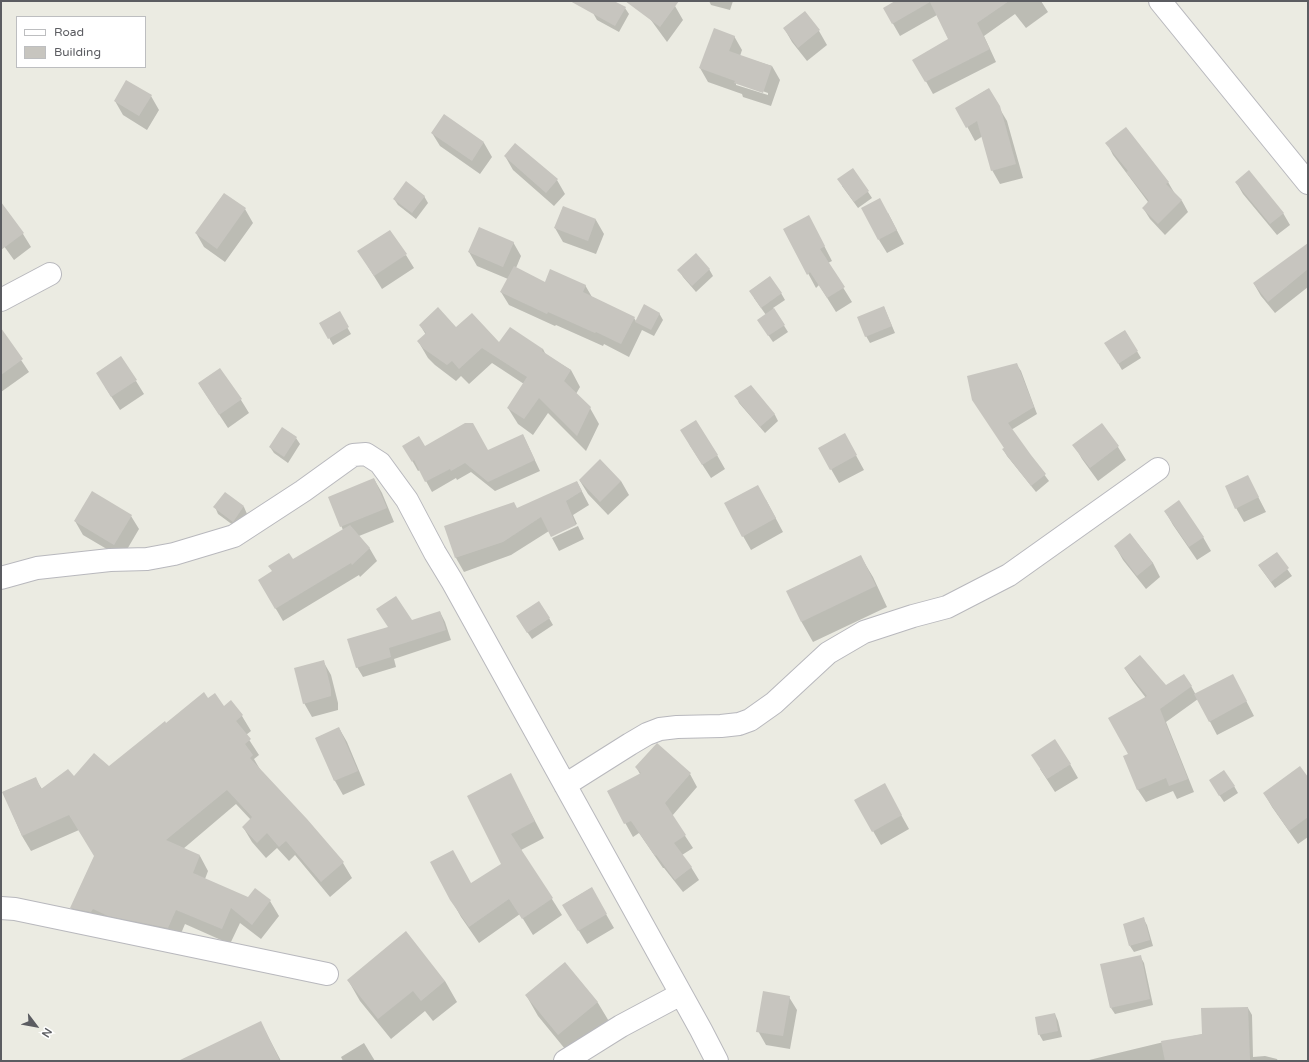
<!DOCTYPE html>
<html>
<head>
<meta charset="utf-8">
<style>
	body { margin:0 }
	#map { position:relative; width:1309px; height:1062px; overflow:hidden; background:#ebebe2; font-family:"Varela Round",sans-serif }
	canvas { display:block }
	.frame { position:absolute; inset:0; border:2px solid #5b5c61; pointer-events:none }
	.legend { position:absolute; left:16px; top:16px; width:130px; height:52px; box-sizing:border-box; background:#fff; border:1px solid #bdbec0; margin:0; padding:5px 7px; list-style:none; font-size:12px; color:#5b5c61 }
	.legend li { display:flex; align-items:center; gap:8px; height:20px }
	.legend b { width:20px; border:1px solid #bdbec0 }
	.north { position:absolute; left:16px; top:1006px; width:40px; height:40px; -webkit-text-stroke:3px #fff; paint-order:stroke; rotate:122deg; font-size:11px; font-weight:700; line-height:16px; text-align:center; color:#5b5c61 }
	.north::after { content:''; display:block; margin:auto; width:14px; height:18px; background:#5b5c61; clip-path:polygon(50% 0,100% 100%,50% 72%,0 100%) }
</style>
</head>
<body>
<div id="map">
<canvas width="1309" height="1062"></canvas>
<div class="frame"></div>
<ul class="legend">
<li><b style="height:5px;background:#fff"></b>Road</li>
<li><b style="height:11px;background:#c7c5bf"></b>Building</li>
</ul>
<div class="north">N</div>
</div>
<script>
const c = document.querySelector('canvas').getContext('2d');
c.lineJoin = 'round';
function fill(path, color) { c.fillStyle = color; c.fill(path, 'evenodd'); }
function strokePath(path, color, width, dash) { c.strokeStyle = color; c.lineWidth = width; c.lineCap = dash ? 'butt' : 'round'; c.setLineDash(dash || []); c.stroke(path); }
fill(new Path2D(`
	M600,1h12l13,7 4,6 -10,18 -22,-12 -4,-7z
	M641,1h27l7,5 8,14 -16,22 -19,-26z
	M709,1h24l-3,9 -19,-5z
	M897,1h144l7,11 -22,16 -11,-14 -31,22 12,26 -63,32 -19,-34 35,-20 -12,-25 -37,21 -16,-28z
	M805,12l14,19 8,14 -20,16 -15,-19 -8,-14z
	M734,36l8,14 -2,6 32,10 8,14 -9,26 -28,-9 -1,-3 -34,-12 -8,-14zM736,82l32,11v2l-32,-10z
	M988,89l19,32 16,57 -23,6 -8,-14 -9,-34 -8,5 -18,-33z
	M151,96l8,14 -12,20 -24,-15 -8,-14z
	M444,115l40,28 8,14 -12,17 -40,-28 -8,-13z
	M1107,143l61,39 7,12 7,7 6,11 -23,23 -15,-16 -7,-11 5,-6 -35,-47z
	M505,156l52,24 8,14 -11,12 -41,-36z
	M853,169l19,29 -14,10 -16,-22z
	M1236,182l47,31 7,12 -13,10 -34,-41z
	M224,194l21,15 8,14 -28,39 -21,-15 -8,-14z
	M424,196l4,7 -12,16 -18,-14 -4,-6z
	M563,207l33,13 8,14 -8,20 -33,-12 -8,-14z
	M7,211l16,23 8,13 -17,13 -13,-18v-27z
	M888,213l16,31 -17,9 -8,-13z
	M784,229l32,1 16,31 -4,2 24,39 -16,10 -17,-27 -3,3z
	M513,242l8,14 -5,12 29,15 40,2 7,12 42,21 2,3 23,-8 4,7 -9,16 -12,-6 -13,27 -25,-13 -1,2 -47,-21 -1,1 -46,-21 -8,-13 7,-13 -31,-13 -8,-14z
	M1308,244v43l-33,26 -14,-17 -7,-12z
	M406,255l8,13 -32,21 -15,-24z
	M709,269l4,7 -17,16 -13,-15 -4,-7z
	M781,293l4,7 -12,8 15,24 -15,10 -11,-16 4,-11 -12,-17z
	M884,307l11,26 -25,10 -4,-7z
	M339,313l12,21 -18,11 -12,-22z
	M420,325l36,4 44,15 43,5 3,6 25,15 9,17 -4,7 14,14 9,16 -13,27 -38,-38 -15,22 -15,-11 -10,-16 16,-24 -32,-21 -23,21 -8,-8 -5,5 -21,-16 -7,-7 -10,-17 8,-6z
	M1,330l28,42 -28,20z
	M1125,331l16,27 -19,12 -16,-27z
	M1017,365l4,6 16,43 -26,16 38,51 -13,11 -29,-36 -4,-7 2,-1 -27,-41z
	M136,381l8,13 -24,16 -15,-23z
	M199,384l42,16 8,13 -21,15z
	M751,387l24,28 3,6 -13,12 -26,-30 -3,-7z
	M1102,424l16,23 8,13 -28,21 -16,-22 -8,-14z
	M523,435l17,36 -45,20 -24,-19 -14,8 -1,-2 -24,14 -12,-22 -2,1 -14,-25 84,5z
	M296,438l4,6 -12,19 -14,-10 -4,-6z
	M689,444l28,11 8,14 -14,9z
	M819,448h33l12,22 -25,13z
	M1248,477l18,35 -22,10 -8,-14z
	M374,479l8,14 12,29 -35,14 11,13 7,12 -17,16 -1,-2 -76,46 -24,-41 84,-50 -14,-32z
	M580,481h41l8,14 -21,20 -20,-21z
	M577,482l12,23 -16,10 4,9 -26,12 -2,-5 -38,24 -47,17 -8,-14 -11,-31 72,-18z
	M225,493l19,14 3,7 -10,14 -19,-14 -3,-7z
	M766,500l17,32 -32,18 -8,-14z
	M1165,511l38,26 8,14 -14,9 -24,-35z
	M131,516l8,13 -17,29 -39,-23 -8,-14z
	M578,526l6,13 -25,12 -7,-13z
	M1130,534l23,29 7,14 -14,12 -23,-29 -8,-14z
	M1276,553l16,23 -17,12 -16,-22z
	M861,557l12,20 14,30 -74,35 -12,-21z
	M440,612l5,10 6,18 -57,19 2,8 -33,10 -6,-10 54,-46z
	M549,618l4,7 -21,14 -11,-16z
	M323,661l8,14 7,28v7l-26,7 -8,-14z
	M1125,669l40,17h26l5,9 44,-6 14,27 -37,19 -19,-36 -32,23 28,70 -17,7 -4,-8 -27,11 -8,-12 -13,-34 5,-2 16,-56 -13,-17z
	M208,700l16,7 7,-5 11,14 9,15 -5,4 13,20 -5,4 7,12 45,49 37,43 9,15 -22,19 -35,-42 -6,6 -12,-13 -11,10 -14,-16 -9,-15 8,-7 -15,-16 -53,45 17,7 8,15 -3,8 43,19 22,3 9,15 -18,23 -21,-16 -10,21 -45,-20 -8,19 -97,-20 -9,-15 24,-52 -16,-26 -48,21 -9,-15 -19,-44 32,-14 7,11 67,-22 57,-43z
	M339,728l8,14 18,43 -22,10 -8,-14 -19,-43z
	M1070,764l8,14 -23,14 -15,-23z
	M636,767l54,7 7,13 -25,29 21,32 -11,7 9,12 8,13 -16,12 -19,-24h-1l-24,-35 -6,4 -25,-45 32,-18z
	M510,774l34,64 -23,12 41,65 -29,20 -13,-21 -41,29 -18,-26 -10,-18 51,-35z
	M1308,779v58l-10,7 -26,-37 -8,-14z
	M884,784l25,45 -28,16 -8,-14z
	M1234,786l4,7 -14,9 -10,-15z
	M591,888l23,40 -27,16 -24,-39z
	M1143,918l4,7 6,21 -19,6 -4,-6z
	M1140,956l4,7 9,42 -38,9 -4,-6z
	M565,963l33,40 12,20 -40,32 -32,-39 -12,-21z
	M348,980l97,1 12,21 -24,19 -8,-10 -34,28 -31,-38z
	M789,997l8,13 -7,39 -24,-4 -8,-14z
	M1248,1008l4,7 1,42 12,-1 12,3 1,2h-193l87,-21 31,-6z
	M1055,1014l3,7 4,16 -19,4 -4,-7z
	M261,1023l20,38h-87z
	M364,1043l11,18h-32l-2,-4z`), '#0003');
fill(new Path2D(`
	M570,1h44l12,6 -11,19z
	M625,1h54l-19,26z
	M895,1h114l-32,22 13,26 -65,33 -13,-22 36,-21 -18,-37 -38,22 -9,-16z
	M805,11l15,19 -22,18 -15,-20z
	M714,28l21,8 -6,15 43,15 -9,27 -29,-10 1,-2 -36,-13z
	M126,80l26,15 -13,21 -25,-15z
	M989,88l11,18 16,58 -25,7 -14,-50 -11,7 -11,-20z
	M444,114l40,28 -12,19 -41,-28z
	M1126,127l43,55 -3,2 16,16 -24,24 -16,-16 7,-7 -23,-29 2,-1 -23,-28z
	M515,143l43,36 -12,14 -42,-37z
	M853,168l16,23 -15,11 -17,-23z
	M1249,170l35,43 -14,11 -35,-42z
	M406,181l19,15 -13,17 -19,-14z
	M224,193l22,15 -29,41 -22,-16z
	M880,198l17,32 -19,10 -17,-32z
	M1,202l23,31 -23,17z
	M563,206l33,13 -8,22 -34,-13z
	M809,215l16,31 -5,3 25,38 -18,11 -17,-26 -3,3 -24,-46z
	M479,227l35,15 -11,25 -35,-15z
	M390,230l17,24 -33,22 -17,-25z
	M1308,243v26l-40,33 -15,-19z
	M696,253l14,16 -18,17 -15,-16z
	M514,266l31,16 5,-13 36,16 -3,7 52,25 -14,27 -25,-12 -1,1 -47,-21 -1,2 -47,-22z
	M770,276l12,17 -21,15 -12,-17z
	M644,304l16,9 -9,17 -16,-8z
	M884,306l8,20 -27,11 -8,-20z
	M438,307l18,20 16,-14 27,29 11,-15 33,22 -1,2 29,19 -7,11 27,26 -14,29 -38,-38 -15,21 -17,-11 20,-31 -45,-29 -23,21 -7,-8 -5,4 -23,-16 -7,-8 9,-8 -7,-8z
	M774,308l11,17 -17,11 -11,-16z
	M340,311l9,16 -21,12 -9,-16z
	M1,328l22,31 -22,16z
	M1125,330l13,21 -20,13 -14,-21z
	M121,356l16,24 -26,17 -15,-24z
	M1017,363l17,44 -26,16 23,32 15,19 -15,12 -29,-37 2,-1 -32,-48 -5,-24z
	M220,368l22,31 -23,16 -21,-32z
	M751,385l24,29 -15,13 -26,-31z
	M696,420l22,35 -16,10 -22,-35z
	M465,423h8l15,27 35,-16 12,26 -47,22 -23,-19 -14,8 -1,-2 -25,13 -11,-22 -2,2 -10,-16 17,-10 6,10z
	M1102,423l17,23 -29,22 -18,-23z
	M282,427l15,10 -13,20 -15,-10z
	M845,433l12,22 -27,15 -12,-22z
	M600,459l21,22 -21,21 -21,-22z
	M1248,475l11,22 -24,12 -10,-23z
	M374,478l13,30 -47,19 -12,-30z
	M577,481l5,10 -16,10 10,24 -25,12 -10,-20 -38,25 -48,16 -11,-32 70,-24 3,6z
	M758,485l18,33 -34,19 -18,-34z
	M92,491l40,24 -18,30 -40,-24z
	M225,492l19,14 -11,16 -20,-15z
	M1179,500l25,37 -15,10 -25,-36z
	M350,525l20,23 -18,17 -1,-2 -76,46 -17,-29 14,-9 -4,-5 21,-13 4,6z
	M1130,533l23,30 -16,13 -23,-30z
	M1277,552l12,16 -18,14 -13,-17z
	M861,555l15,31 -75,36 -15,-31z
	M396,596l16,24 28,-9 6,19 -57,18 2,9 -35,11 -9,-29 41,-12 -12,-18z
	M539,601l11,17 -23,15 -11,-17z
	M1140,655l26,30 18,-11 8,12 -32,23 28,70 -19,7 -3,-8 -29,12 -14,-34 5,-2 -20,-36 39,-22 -23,-28z
	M324,660l7,29v7l-28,8 -9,-36z
	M1233,674l14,27 -38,21 -15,-28z
	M204,692l4,6 7,-5 9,13 7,-6 12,15 -7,6 15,18 -6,5 8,11 -3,3 57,61 37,43 -23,20 -35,-41 -7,6 -12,-14 -10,10 -15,-16 10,-10 -25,-27 -61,50 34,15 -7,18 55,24 7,-9 16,12 -19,25 -21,-17 -9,21 -46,-19 -8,18 -60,-12 -15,-7 -2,3 -21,-4 24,-52 -25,-41 -47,21 -20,-44 34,-15 5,12 27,-20 6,7 20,-23 15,13 56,-45 1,2z
	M339,727l19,44 -24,10 -19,-43z
	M1055,739l16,25 -24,15 -16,-24z
	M657,743l34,30 -26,30 21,32 -12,8 18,24 -17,13 -19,-25 -1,1 -24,-35 -7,3 -17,-33 34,-18 -6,-6z
	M1300,766l8,11v40l-19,14 -26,-38z
	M1224,770l11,16 -16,10 -10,-16z
	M511,773l24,48 -24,13 42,64 -31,21 -13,-20 -40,28 -19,-27 -20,-38 23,-12 18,33 30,-19 -34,-68z
	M885,783l17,32 -30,17 -18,-32z
	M592,887l15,27 -29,17 -16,-26z
	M1144,917l6,23 -21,6 -6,-22z
	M406,931l39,50 -24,20 -8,-10 -35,28 -31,-39z
	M1141,955l9,44 -40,9 -10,-44z
	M565,962l33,40 -40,33 -33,-40z
	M763,991l27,5 -7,40 -27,-4z
	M1248,1007l2,54h-85l-4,-20 41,-7 -1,-26z
	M1055,1013l3,18 -20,4 -3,-18z
	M261,1021l19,40h-102z`), '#c7c5bf');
const minor = new Path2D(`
	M1160,1l148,182
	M1,300l49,-26
	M1,578l36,-10 73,-8 37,-1 27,-5 60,-18 69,-45 50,-36 13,-1 14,9 27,37 28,53 17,28 249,449 16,31
	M565,785l65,-41 17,-10 13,-5 17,-2 44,-1 18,-2 11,-4 24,-17 54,-50 36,-21 49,-16 34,-9 62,-32 149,-106
	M1,908l14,1 312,65
	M565,1061l56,-35 60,-32`);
strokePath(minor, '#b8b8bd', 24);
strokePath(minor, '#fff', 22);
</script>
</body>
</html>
